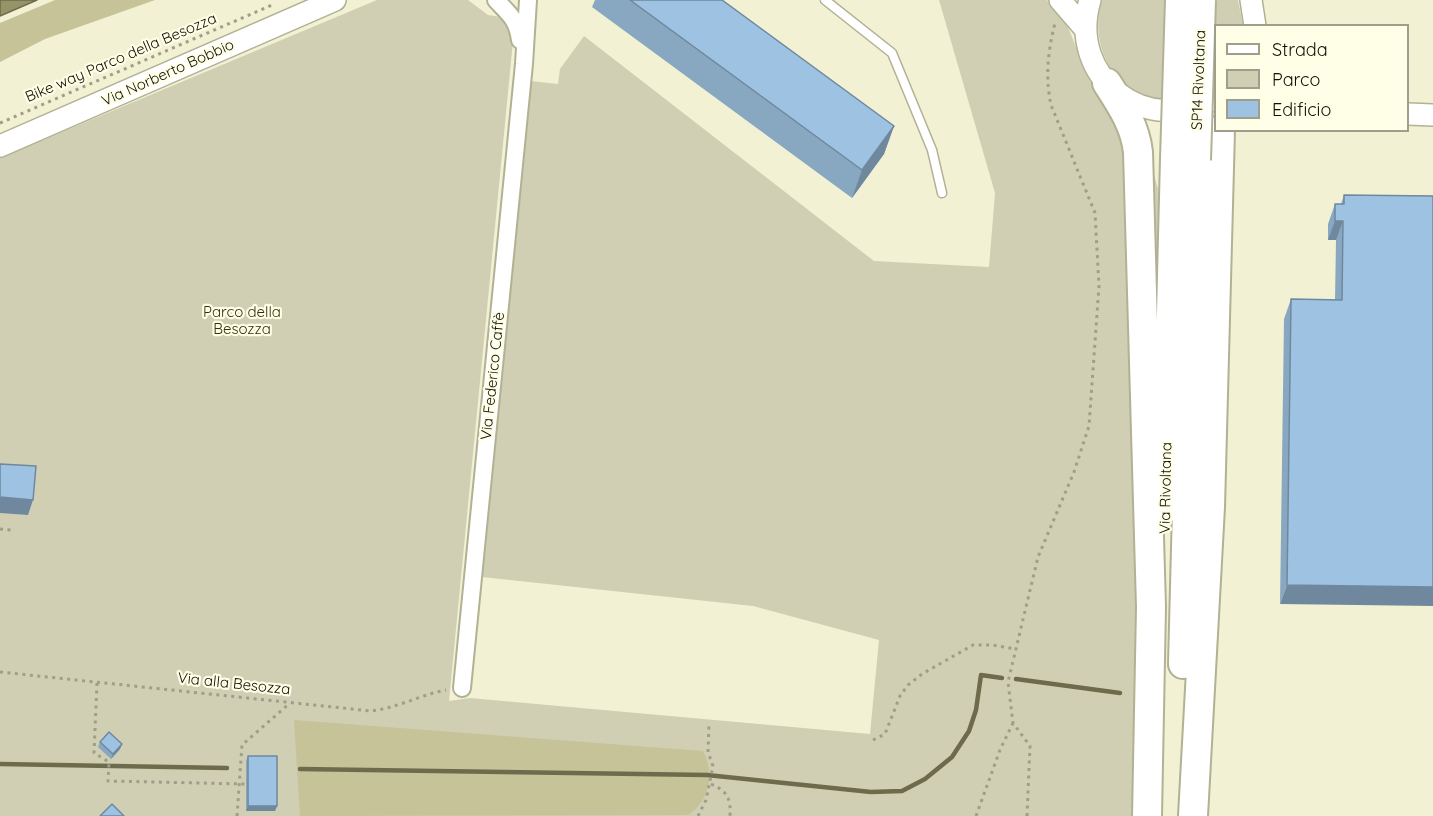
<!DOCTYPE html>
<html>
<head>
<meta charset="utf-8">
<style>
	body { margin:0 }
	#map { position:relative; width:1433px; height:816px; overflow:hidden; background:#f2f1d3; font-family:Quicksand,sans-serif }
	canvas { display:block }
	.legend { position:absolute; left:1214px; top:24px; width:195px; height:108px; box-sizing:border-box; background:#fffee6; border:2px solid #9f9e8c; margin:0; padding:8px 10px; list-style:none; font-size:18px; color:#100f06 }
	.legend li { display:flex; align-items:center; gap:12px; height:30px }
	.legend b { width:30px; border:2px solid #9f9e8c }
</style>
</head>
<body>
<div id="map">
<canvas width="1433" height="816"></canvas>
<ul class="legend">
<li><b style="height:8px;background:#fff"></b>Strada</li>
<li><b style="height:16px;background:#d0cfb4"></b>Parco</li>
<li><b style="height:16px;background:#9ec3e2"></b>Edificio</li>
</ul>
</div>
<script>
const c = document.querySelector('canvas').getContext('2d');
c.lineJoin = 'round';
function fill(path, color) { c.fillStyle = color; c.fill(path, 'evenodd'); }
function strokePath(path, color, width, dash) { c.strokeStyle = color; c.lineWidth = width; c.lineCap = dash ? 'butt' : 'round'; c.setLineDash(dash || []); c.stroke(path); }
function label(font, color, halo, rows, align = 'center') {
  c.font = font + ' Quicksand,sans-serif'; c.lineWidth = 4.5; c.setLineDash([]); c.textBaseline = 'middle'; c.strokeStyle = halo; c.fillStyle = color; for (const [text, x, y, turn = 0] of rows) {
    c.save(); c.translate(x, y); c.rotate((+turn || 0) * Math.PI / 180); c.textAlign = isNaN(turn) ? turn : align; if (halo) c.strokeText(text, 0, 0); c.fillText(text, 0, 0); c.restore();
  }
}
fill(new Path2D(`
	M377,0h91l20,15 13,2 9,9 3,15 -64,660 21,-3 400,36 9,-94 -126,-34 -271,-29 49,-496 27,3 2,-15 24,-33 290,225 115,6 6,-74 -56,-193h108l19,22 12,30 13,25 57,78 12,40 4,33 -14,588h-1150v-658z
	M1102,0h136l5,25 -27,1 -1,58 -5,4c-14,4 -31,11 -46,11 -50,0 -76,-56 -62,-99z`), '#d0cfb4');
fill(new Path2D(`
	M55,0h100l-110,39 -45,23v-39z
	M294,720l409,31c12,22 7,50 -15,64l-388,1z`), '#c5c397');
const water = new Path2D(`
	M0,0h37l-37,16z`);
fill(water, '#959368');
strokePath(water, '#6d6b4b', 1.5);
strokePath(new Path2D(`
	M1016,679l104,14
	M0,764l227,4
	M300,769l407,6 164,17 31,-1 23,-12 27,-22 17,-26 7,-21 5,-35 21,3`), '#6d6b4b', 4.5);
const service = new Path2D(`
	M825,0l67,53 40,97 10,43`);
const minor = new Path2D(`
	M496,0c14,15 21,19 24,40
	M462,688l62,-624 4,-64`);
const tertiary = new Path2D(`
	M1060,0l25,29
	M1090,0c-23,78 56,138 126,98
	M1251,0l4,26
	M1408,114l25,1
	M0,146l335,-146`);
const trunk = new Path2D(`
	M1107,83c14,22 28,42 31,69l13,455 -4,209
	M1166,508l9,-349
	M1183,664l13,-504
	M1193,816l17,-309 10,-377`);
strokePath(service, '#b2b194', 11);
strokePath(minor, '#b2b194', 20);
strokePath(tertiary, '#b2b194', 24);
strokePath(trunk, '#b2b194', 32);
strokePath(new Path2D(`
	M0,123l272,-118
	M0,529l11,1
	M0,672l371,39c26,-3 49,-16 75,-21
	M97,683l-3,70 15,9 -1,19 138,3
	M873,740l12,-6 15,-38 8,-11 14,-11 51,-29h20l22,4
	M711,784c16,7 20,14 19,32
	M237,816l5,-71 48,-42
	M698,816l8,-16 7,-34 -5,-14 1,-28
	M976,816l24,-66 13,-27
	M1027,816l3,-70 -17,-23 -5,-41 30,-125 36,-85 15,-46 10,-140 -4,-73 -44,-108c-6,-28 -3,-55 4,-82`), '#9f9e88', 3, [3, 4.5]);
strokePath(service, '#fff', 8);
strokePath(minor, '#fff', 16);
strokePath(tertiary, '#fff', 21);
strokePath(trunk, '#fff', 28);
const trunkBridge = new Path2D(`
	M1175,159l5,-159
	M1196,160l5,-160`);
strokePath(trunkBridge, '#b2b194', 32, []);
strokePath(trunkBridge, '#fff', 28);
fill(new Path2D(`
	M595,0h127l172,126 -10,28 -32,44 -260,-191z
	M1344,195l89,1 -153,408 4,-285 7,-20 44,1 1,-60h-8v-16l7,-20h6z
	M100,742l22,2 -2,5 -9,10 -13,-12z
	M248,756l29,50 -2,5h-29v-50z`), '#88a8c2');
fill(new Path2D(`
	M894,126l-10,28 -32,44 10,-28z
	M1335,221h8l-7,19h-8z
	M0,497l33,3 -5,15 -28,-2z
	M1287,585l146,2v19l-153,-2z
	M122,744l-2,5 -9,10 2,-5z
	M248,806h29l-2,5h-29z`), '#6f889e');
const building = new Path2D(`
	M630,0h92l172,126 -32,44z
	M1344,195l89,1v391l-146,-2 4,-286 51,1 1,-79h-8v-17h9z
	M0,464l36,2 -3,34 -33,-3z
	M109,732l13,12 -9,10 -13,-12z
	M248,756h29v50h-29z
	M112,804l12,12h-24z`);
fill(building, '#9ec3e2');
strokePath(building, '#6f889e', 1.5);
label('15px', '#100f06', '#fffee6', [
	["Bike way Parco della Besozza",121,58,-23],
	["Via Norberto Bobbio",168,73,-24],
	["SP14 Rivoltana",1199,80,-88],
	["Via Federico Caffè",493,376,-84],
	["Via Rivoltana",1166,488,-89],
	["Via alla Besozza",234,684,6]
]);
label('15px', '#32300c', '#fffee6', [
	["Parco della",242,312],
	["Besozza",242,329]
]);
</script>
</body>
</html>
